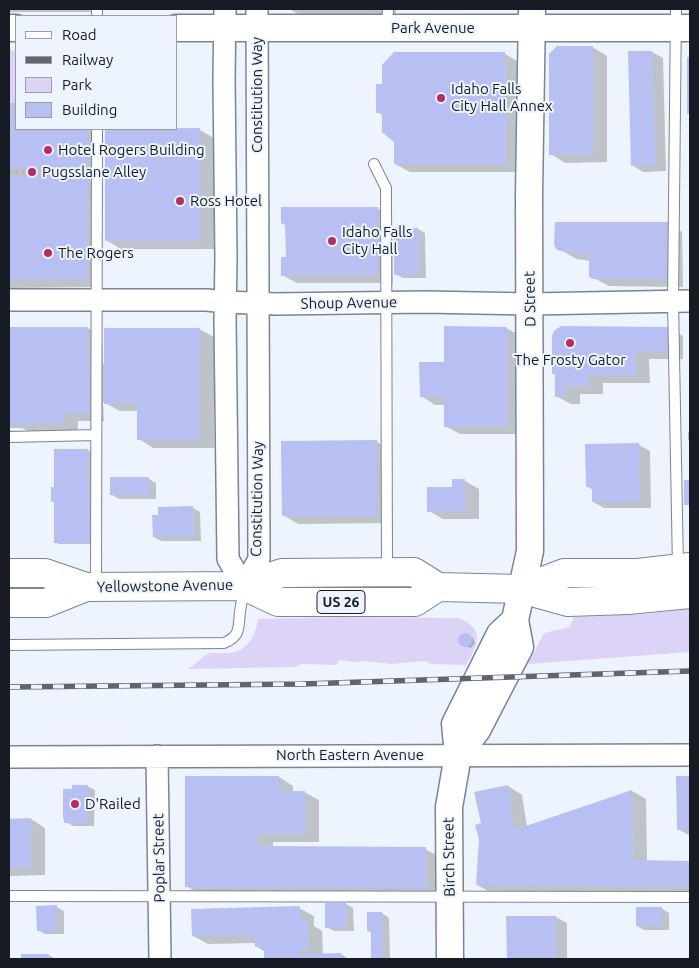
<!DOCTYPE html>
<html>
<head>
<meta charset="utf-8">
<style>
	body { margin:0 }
	#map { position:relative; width:699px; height:968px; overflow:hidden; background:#eef4fd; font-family:Ubuntu,sans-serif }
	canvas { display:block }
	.frame { position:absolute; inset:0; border:10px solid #161b23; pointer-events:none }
	.legend { position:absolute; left:15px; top:15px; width:162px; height:115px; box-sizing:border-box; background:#eef4fd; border:1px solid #989da6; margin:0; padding:6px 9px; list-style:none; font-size:15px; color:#161b23 }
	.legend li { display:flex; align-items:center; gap:10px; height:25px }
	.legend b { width:25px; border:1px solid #989da6 }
</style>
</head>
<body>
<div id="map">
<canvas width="699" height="968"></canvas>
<div class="frame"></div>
<ul class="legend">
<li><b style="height:6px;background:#fff"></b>Road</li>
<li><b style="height:6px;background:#60656d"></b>Railway</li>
<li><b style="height:14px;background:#ddd3f6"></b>Park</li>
<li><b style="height:14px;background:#b8c0f3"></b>Building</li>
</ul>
</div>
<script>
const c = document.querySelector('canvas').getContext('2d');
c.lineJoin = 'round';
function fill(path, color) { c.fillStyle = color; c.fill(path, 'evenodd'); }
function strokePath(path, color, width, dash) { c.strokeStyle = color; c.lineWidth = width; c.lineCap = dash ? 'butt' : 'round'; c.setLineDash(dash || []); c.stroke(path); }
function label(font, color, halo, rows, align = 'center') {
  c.font = font + ' Ubuntu,sans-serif'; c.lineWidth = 4; c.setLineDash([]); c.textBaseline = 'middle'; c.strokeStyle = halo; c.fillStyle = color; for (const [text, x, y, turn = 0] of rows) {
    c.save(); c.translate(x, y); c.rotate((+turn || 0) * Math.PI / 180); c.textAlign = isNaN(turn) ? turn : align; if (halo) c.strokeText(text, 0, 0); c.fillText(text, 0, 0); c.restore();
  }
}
fill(new Path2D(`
	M9,50l7,1v52h-7z
	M690,609v43l-162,12 16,-31 27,-6v-1h-2l4,-5v-4l72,-3z
	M339,617l120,1c27,12 19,26 7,47l-35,-1 -5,-3 -35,3 -27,-3 -10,1 -14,-2 -4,5 -34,-1 -7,3 -108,2c8,-3 16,-14 23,-16 5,-1 11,1 16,0 21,0 29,-16 32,-34z`), '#ddd3f6');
fill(new Path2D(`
	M9,9h94v3h-94z
	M289,9h107v7h-94z
	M592,47l15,9v106l-42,1 -14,-9z
	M652,52l11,6 3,113 -23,1 -11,-7z
	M505,54l14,8 1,110h-110l-15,-8v-22l-12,-27 -6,-3z
	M688,58h2v57l-2,-2z
	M9,105h7v24h77l10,5 -1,42h-16l16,9v102l-93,1z
	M200,130l14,8v111h-93l-15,-9z
	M377,208l15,8 1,67h-96l-15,-8 5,-16z
	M668,223l14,9 1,55 -74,-1 -19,-10 1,-15 -15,-2 -15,-9z
	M418,229l7,4 1,45h-23l-8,-4z
	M88,328l14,9 1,27 96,-35 15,8v111h-61l-14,-9v-28h-19l-17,-9 1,19h-26v10l-48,1 -8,-4h-13v-99z
	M506,328l15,8 1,98h-62l-15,-8v-21h-10l-14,-9 24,-33z
	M668,328l15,8v23h-34l1,24h-47v11h-23v10h-9l-15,-8v-21l-3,-2z
	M688,432h2v9l-2,-1z
	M377,442l11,6 4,75 -94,1 -15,-9z
	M639,445l11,6 1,57h-47l-11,-6v-12l-6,-4z
	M88,450l3,2 1,92h-33l-4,-2v-39l-3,-2 3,-13z
	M149,479l7,4v16h-37l-7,-4z
	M465,481l14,8v30h-36l-14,-8 24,-23z
	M159,508h34l7,4 1,29h-40l-7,-4 5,-20z
	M464,634l9,4 2,5 -4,5 -8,-3 -3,-5 1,-3z
	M279,777l14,9v6h11l15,8v42h-46v6l152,1 15,8v39l-239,-1 -15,-9z
	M677,777h13v59l-12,-7z
	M87,786l8,4 -1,36h-21l-7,-4 7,-31z
	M508,786l14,9 5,32 105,-36 14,8 1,62 43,1v33l-198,-2 -15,-8 5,-62z
	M9,819h22l14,9v47l-36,1z
	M346,904l7,4 1,23h-20l-8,-4z
	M56,907l8,4v23h-19l-7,-4z
	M299,908l15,8v10l8,5 1,24 18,-1 8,5h-47l-7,-4 -1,2 3,2h-31l-1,-7 -9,-6v-3l-48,1 -15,-8z
	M661,908l8,5v17h-25l-7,-4z
	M368,913h14l7,5 1,41h-18v-26l-4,-2z
	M508,917h48l11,6v36h-59z
	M22,955h26l8,4h-34z`), '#0003');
fill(new Path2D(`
	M557,46h36v109h-44v-101z
	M628,51h24l4,115h-25z
	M394,52h111l1,112h-112v-22l-12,-10v-19h-6v-29h6v-19z
	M687,57h3v57h-3z
	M9,103h7v22h-4v6h37v-2h39v39h-79z
	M200,128v113h-95v-112z
	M9,176h79v103l-79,1z
	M281,207h97v68l-97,1v-19h5l-1,-32 -4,-2z
	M555,222h113l1,57h-76l-4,-2v-22l-29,-4 -4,-2 -2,-5z
	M394,227l24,1 1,47h-25z
	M444,326l63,1v99l-63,1v-30h-24l-1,-35h25z
	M561,326l108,1 -1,24h-33l1,24h-48v11h-22v10l-11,1v-23h-3v-38l2,-5z
	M9,327h79l1,86h-25v10l-55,1z
	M104,328h96l-1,112h-62v-37l-33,1z
	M377,440v76h-95l-1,-75z
	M639,443l1,59h-48v-15h-6l-1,-43z
	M54,449h34l1,94h-35v-42l-3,1v-15h3z
	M110,477h39v18h-39z
	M452,479h13v32l-38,1v-25h25z
	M684,480h6v25h-6z
	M193,506l1,31h-41l-1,-22h6v-8z
	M458 640a7 7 0 1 1 14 0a7 7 0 1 1-14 0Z
	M185,776h94v15h26v43h-47v12l168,1v41l-241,-1z
	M676,776h14v53l-13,1z
	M72,785h16l-1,38h-23v-4h-1v-30h9z
	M508,785l6,45 118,-40 1,70 57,1v26l-214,-2 3,-46 -4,-14 6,-2 -7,-31z
	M31,818v50h-22v-49z
	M325,903h21l1,24 -22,1z
	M57,905v26h-20l-1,-25z
	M300,906v11l8,4 1,28 -9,1v9h-36v-12h-9l-1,-12 -62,1 -1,-27z
	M636,907h26v19h-26z
	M367,912h15l1,47h-12v-28h-4z
	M506,916h50v43h-49z
	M341,953v6h-38v-5z
	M21,954h28v5h-28z`), '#b8c0f3');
const service = new Path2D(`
	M97,9v7
	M676,9l-3,292 5,267
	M387,28l1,-19
	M374,164l12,24 1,384
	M9,437l87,-2
	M96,585l1,-456
	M9,645l215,-2c17,-7 14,-15 16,-31 1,-8 3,-16 4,-24
	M9,896l681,1`);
const minor = new Path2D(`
	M225,9l-1,70 2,179 -1,62 3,239 16,27 15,-27 -2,-550
	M9,300h198l18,2 51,2 149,-2 105,2 160,-3
	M157,756l3,203
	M9,757l681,-2`);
const tertiary = new Path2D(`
	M9,28h7
	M176,28h514
	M458,755l19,-25 43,-83 -5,-27 15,-69 -1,-356 3,-186
	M450,959l-1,-152 9,-52 -3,-31 45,-90 15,-14`);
const trunk = new Path2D(`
	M9,573h36l41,14 158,-1 38,-13 132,-1 24,15
	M244,586l34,16h137l23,-15 83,2 47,13 60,-2 62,-6
	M521,589l43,-16h74l52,-6
	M9,603h37l40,-16`);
strokePath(service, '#77859a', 12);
strokePath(minor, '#77859a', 24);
strokePath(tertiary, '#77859a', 29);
strokePath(trunk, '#77859a', 30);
strokePath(new Path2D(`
	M9,172h77`), '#adb2bb', 3, [2.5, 4]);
strokePath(service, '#fff', 10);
strokePath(minor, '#fff', 21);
strokePath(tertiary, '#fff', 26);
strokePath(trunk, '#fff', 28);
const rail = new Path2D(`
	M9,687l294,-3 387,-13`);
strokePath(rail, '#60656d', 5.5);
strokePath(rail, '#eef4fd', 4, [11]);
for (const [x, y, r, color] of [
	[441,98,5,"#b62c67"],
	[48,150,5,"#b62c67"],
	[32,172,5,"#b62c67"],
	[180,201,5,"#b62c67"],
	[332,241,5,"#b62c67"],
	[48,253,5,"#b62c67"],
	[570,343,5,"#b62c67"],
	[75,804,5,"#b62c67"]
]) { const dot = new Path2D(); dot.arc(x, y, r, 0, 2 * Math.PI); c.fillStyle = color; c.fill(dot); strokePath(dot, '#eef4fd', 2); }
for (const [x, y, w] of [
	[341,602,48]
]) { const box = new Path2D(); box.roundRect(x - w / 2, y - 11.5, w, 23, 4); c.fillStyle = '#eef4fd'; c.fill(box); strokePath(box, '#161b23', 1); }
label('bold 14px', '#161b23', null, [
	["US 26",341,602]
]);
label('15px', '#161b23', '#eef4fd', [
	["Park Avenue",433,28],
	["Constitution Way",257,95,-90],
	["D Street",530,299,-91],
	["Shoup Avenue",349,303,-1],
	["Constitution Way",257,499,-89],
	["Yellowstone Avenue",165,586,-1],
	["North Eastern Avenue",350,755],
	["Birch Street",449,857,-91],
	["Poplar Street",159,858,-91]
]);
label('15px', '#161b23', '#eef4fd', [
	["Idaho Falls",451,89],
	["City Hall Annex",451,106],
	["Hotel Rogers Building",58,150],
	["Pugsslane Alley",42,172],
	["Ross Hotel",190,201],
	["Idaho Falls",342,232],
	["City Hall",342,249],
	["The Rogers",58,253],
	["The Frosty Gator",570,360,"center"],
	["D'Railed",85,804]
], 'left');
</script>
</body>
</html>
